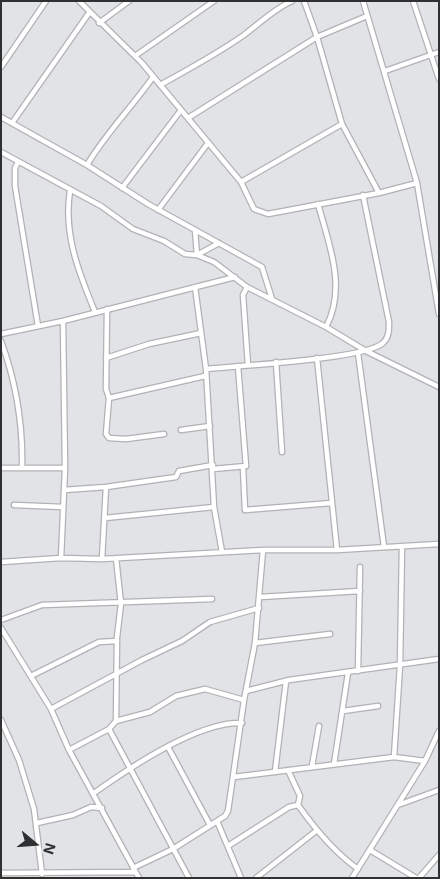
<!DOCTYPE html>
<html>
<head>
<meta charset="utf-8">
<style>
	body { margin:0 }
	#map { position:relative; width:440px; height:879px; overflow:hidden; background:#e2e3e6; font-family:Inter,sans-serif }
	canvas { display:block }
	.frame { position:absolute; inset:0; border:2px solid #2f3031; pointer-events:none }
	.north { position:absolute; left:10px; top:819px; width:50px; height:50px; -webkit-text-stroke:4px #e2e3e6; paint-order:stroke; rotate:108deg; font-size:14px; font-weight:700; line-height:20px; text-align:center; color:#2f3031 }
	.north::after { content:''; display:block; margin:auto; width:18px; height:22px; background:#2f3031; clip-path:polygon(50% 0,100% 100%,50% 72%,0 100%) }
</style>
</head>
<body>
<div id="map">
<canvas width="440" height="879"></canvas>
<div class="frame"></div>
<div class="north">N</div>
</div>
<script>
const c = document.querySelector('canvas').getContext('2d');
c.lineJoin = 'round';
function strokePath(path, color, width, dash) { c.strokeStyle = color; c.lineWidth = width; c.lineCap = dash ? 'butt' : 'round'; c.setLineDash(dash || []); c.stroke(path); }
const minor = new Path2D(`
	M79,1l63,62 99,119 13,27 14,5 111,-21 38,-10
	M304,1l13,36 25,87 37,69
	M363,1l54,182 22,131
	M413,1l26,78
	M99,23l30,-22
	M135,56l79,-55
	M1,67l45,-66
	M385,71l54,-19
	M160,85c29,-16 57,-31 84,-50 16,-12 30,-26 48,-34
	M1,117l86,48 61,39 114,63 10,32
	M188,118l129,-81 50,-21
	M12,123l77,-110
	M1,152l100,54 32,23 31,12 21,13 12,1 17,7 33,25 79,40 40,24 73,36
	M18,162l-3,6v18l23,140
	M87,165c19,-32 45,-58 66,-88
	M241,182l101,-58
	M122,188l59,-78
	M70,191c-7,43 9,82 25,121
	M318,204c11,40 29,84 8,123
	M158,210l50,-67
	M195,230l2,25 22,-12
	M195,287l11,82 8,138 8,45
	M247,287l-4,8 5,70
	M107,309l-1,80 3,9 96,-22
	M1,334l62,-13 172,-44
	M1,341c15,41 22,82 21,126
	M358,353l26,194
	M106,358l43,-14 52,-11
	M317,358l20,192
	M276,362l6,90
	M206,369c30,-3 160,-10 177,-26 6,-6 6,-12 6,-21l-26,-127
	M109,398l-3,36 3,4 17,1 38,-5
	M181,430l29,-4
	M1,468h64
	M243,468l2,42 86,-7
	M213,469l33,-3 -8,-100
	M64,490l42,-3 70,-10 3,-6 34,-6
	M14,505l49,2
	M105,518l109,-11
	M61,558l4,-90 -2,-147
	M102,559l4,-72
	M1,562l60,-4 41,1 161,-9h74l102,-6
	M260,597l100,-6
	M1,620l41,-15 170,-6
	M1,628l50,81 18,41 70,128
	M255,643l75,-9
	M358,671l2,-104
	M31,676l68,-34 18,-1
	M246,691l43,-11 150,-21
	M51,709l91,-49 40,-19 28,-19 49,-14
	M343,711l35,-5
	M1,720l18,40 15,49 8,65
	M116,721l1,-84 4,-33 -5,-46
	M109,729l80,149
	M168,747l42,78
	M69,750l40,-21 7,-8 34,-9 26,-16 29,-7 39,11
	M394,757l6,-91 2,-120
	M334,764l14,-91
	M312,766l7,-40
	M288,770l12,26 -2,9
	M275,772l11,-91
	M234,777l160,-20 31,4
	M94,793c35,-25 104,-72 148,-70
	M298,805c17,24 36,47 60,64
	M398,805l41,-15
	M217,821l24,57
	M37,823l36,-8 18,-8 11,1
	M228,846l61,-39 9,-2
	M370,850l46,28
	M133,868l40,-19 52,-33 3,-5 16,-111 11,-57 8,-93
	M1,873l134,-1
	M256,878l60,-47
	M352,878l73,-117 14,-30
	M419,878l20,-23`);
strokePath(minor, '#b1b2b5', 7);
strokePath(minor, '#fff', 4.5);
</script>
</body>
</html>
